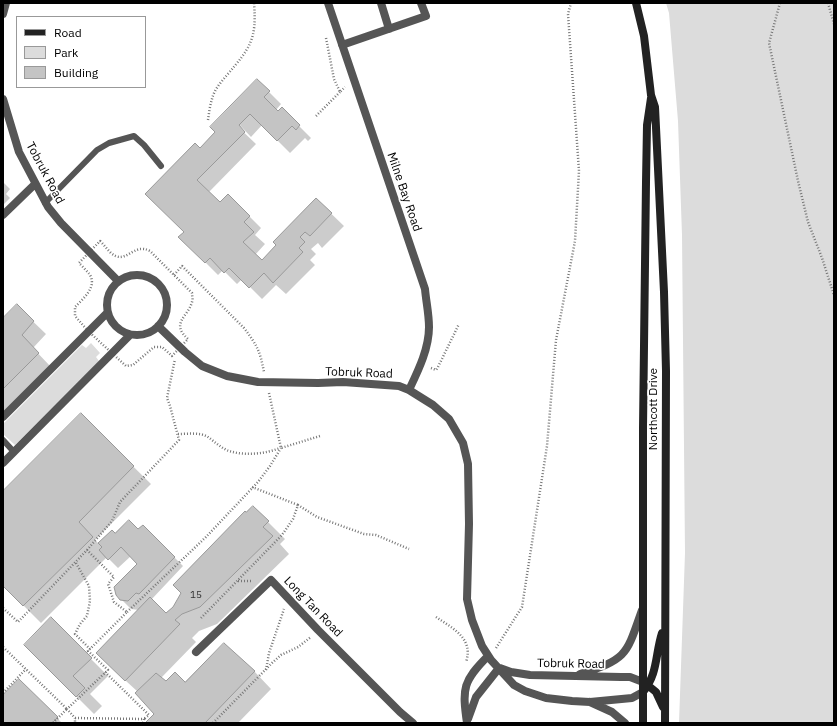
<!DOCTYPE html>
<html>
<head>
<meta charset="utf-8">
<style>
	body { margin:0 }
	#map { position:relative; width:837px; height:726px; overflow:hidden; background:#fff; font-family:"IBM Plex Sans",sans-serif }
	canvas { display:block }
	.frame { position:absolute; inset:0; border:4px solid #000; pointer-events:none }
	.legend { position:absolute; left:16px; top:16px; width:130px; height:72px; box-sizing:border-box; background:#fff; border:1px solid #999; margin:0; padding:5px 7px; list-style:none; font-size:12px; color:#000 }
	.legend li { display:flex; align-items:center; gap:8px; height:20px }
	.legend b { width:20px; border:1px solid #999 }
</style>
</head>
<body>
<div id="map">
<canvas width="837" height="726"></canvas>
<div class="frame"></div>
<ul class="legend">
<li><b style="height:5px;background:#222"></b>Road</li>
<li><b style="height:11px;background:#dcdcdc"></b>Park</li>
<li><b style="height:11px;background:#c4c4c4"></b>Building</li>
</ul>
</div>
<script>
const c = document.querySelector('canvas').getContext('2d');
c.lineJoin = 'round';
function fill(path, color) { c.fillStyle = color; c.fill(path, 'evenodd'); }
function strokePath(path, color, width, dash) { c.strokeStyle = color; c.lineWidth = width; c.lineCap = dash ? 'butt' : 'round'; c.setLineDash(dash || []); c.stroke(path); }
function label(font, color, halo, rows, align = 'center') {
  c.font = font + ' "IBM Plex Sans",sans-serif'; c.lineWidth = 3.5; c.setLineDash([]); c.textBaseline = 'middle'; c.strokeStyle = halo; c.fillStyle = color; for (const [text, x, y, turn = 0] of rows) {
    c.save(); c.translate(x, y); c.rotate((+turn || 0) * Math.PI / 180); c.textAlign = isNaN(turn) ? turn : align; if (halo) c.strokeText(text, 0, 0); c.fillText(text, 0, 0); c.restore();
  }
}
fill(new Path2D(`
	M666,3h168v720h-155l6,-170 -3,-318 -4,-114 -9,-108z
	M91,343l9,10 -4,4 3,4 -84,84 -12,-11v-10l79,-79 4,3z`), '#dcdcdc');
fill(new Path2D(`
	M257,80l24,24 -5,6 2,2 4,-3 29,29 -3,3 -3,-3 -15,15 -28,-28 -11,12 -15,-16 -2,2 22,21 -47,48 11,11 8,-8 33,33 -6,7 10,9 -10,11 7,7 54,-63 28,27 -22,22 -4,-5 -7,6 5,5 -6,6 5,5 -29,29 -10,-9 -14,14 -20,-20 -5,5 -14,-14 -5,5 -38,-38 5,-4 15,-84 17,-17z
	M3,182l7,7 -4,5 4,4 -7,7z
	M17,306l29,28 -13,14 17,18 -47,47v-93z
	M81,415l70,69 -56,56 4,4 16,-10 23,-3 5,-5 40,40 -32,34 15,14 102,-92 17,17 -5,5 9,10 -72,70 -18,7 -7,7 4,4 -35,36 5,4 19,1 69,-12 17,18 -33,34h-91l9,-9 -18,-22 -24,-22 25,-60 -8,-1 -14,-14 22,-31 -8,-8 -13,12 -11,-11 -66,66 -38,-38v-92z
	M51,619l57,57 -18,18 12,12 -8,8 -69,-69z
	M19,680l43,43h-59v-27z`), '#0003');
const building = new Path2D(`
	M257,79l13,12 -6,6 14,14 4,-4 18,18 -4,5 -4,-4 -15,15 -27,-27 -11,11 6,7 -48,48 23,22 8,-8 22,22 -6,6 10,10 -11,10 19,18 14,-15 -3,-3 43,-44 16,15 -22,23 -5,-4 -5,5 5,5 -6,6 4,4 -30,31 -9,-10 -15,15 -20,-20 -5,5 -14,-15 -5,5 -27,-26 6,-5 -39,-38 50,-51 5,5 15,-16 -5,-5z
	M17,304l17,17 -12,14 17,18 -36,36v-71z
	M81,413l53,53 -55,56 14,15 -70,69 -20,-20v-95z
	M253,506l16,15 -6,6 10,9 -73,71 -18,7 -7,6 5,4 -55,57 -29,-28 54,-56 16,16 7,-6 8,-14 -8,-8 72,-74 1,1z
	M129,520l9,9 5,-4 32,32 -36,37 -3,-1 -8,8 -8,-1 -4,-5 -2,-8 23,-23 -16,-17 -13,13 -9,-10 3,-3 -4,-4 14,-13 3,3z
	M51,617l41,41 -19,18 12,12 -9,9 -52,-52z
	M224,643l31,28 -50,52h-60l9,-9 -19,-21 21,-20 10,8 9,-9 10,10z
	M19,679l39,38 -6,6h-49v-28z`);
fill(building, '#c4c4c4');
strokePath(building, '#999', 1);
strokePath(new Path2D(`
	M780,3l-11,40 29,138 10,41 14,36 12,37
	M828,3l6,21
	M326,38l8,41 6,13 5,-5
	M316,116l24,-24
	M208,120c1,-7 2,-15 4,-21 2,-9 9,-17 15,-24 23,-27 30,-35 27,-72
	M100,241c4,4 7,8 11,12 15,13 22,-11 39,-2l42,42c0,3 1,6 0,9 -4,15 -22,21 -4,37l-16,17 -10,-9h-8l-21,18 -7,1 -38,-35 -13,-15v-9c8,-8 22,-20 15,-32 -3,-4 -7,-8 -11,-12z
	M174,275l8,-9 62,62c13,17 16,23 20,44
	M431,368l5,2 2,-3 21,-43
	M269,393l12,55 39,-12
	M178,434c9,0 22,-2 30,3 7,5 13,11 21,14 16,5 36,3 51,-3
	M252,487l46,18
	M87,550l25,-29 8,-19 59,-62 -9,-34 -3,-8 8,-39
	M76,563l13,23 1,15 -3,15 -7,8 -5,10 15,15
	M238,581h15
	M3,608l15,14 69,-72 27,27 -6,7 6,18 13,10 -39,39 20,19 -41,39 8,9v5
	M127,612l79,-75 34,-36 18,-19 12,-16 11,-18
	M436,617c16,11 38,21 30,45
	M201,618l81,-83 11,-16 5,-14 19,12 47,17 12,1 33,14
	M3,647l64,62 -14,14
	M496,648l26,-41 25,-161 9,-106 19,-99 4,-70 -11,-157 3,-11
	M266,670l3,-17 15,-44
	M105,672l44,43 -5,4
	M3,693l23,-24
	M75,718l69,1 -1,4
	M213,723l59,-60 9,-8 17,-8 13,-10`), '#777', 2.5, [1, 2]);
strokePath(new Path2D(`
	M45,203l52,-53 12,-7 25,-7 10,9 17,21
	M3,440l11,12`), '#555', 6);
strokePath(new Path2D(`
	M328,3l97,286c1,12 4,25 4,38 0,22 -11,44 -20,63
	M381,3l8,26
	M3,14l3,-11
	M342,45l84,-29 -5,-13
	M3,99l16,53 29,55 13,16 57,58
	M3,215l32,-31
	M107 305a30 30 0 1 1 60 0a30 30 0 1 1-60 0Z
	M158,326l27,26 17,14 25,10 31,6 60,1 25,-1 56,4 10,4 24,15 16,14 14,24 5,21 1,60 -2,75 5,21 10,26 9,14 23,25 11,6 21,7 26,3 18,1 42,-4 11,-6
	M3,417l104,-104
	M3,463l127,-128
	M196,652l75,-72 47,50 82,82 13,11
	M500,668l11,4 19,3 91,2h9l13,5
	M580,674c47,-15 46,-18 62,-64
	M590,702l22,10 13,11
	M468,719l8,-22 23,-29
	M467,723c-5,-35 -4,-42 21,-67`), '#555', 8);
strokePath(new Path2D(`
	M636,3l8,33 7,59 4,12 9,185 2,79 -1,352
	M645,683l11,9 7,15
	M643,692c15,-18 12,-37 19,-59
	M643,723v-295l3,-246 1,-57 4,-27`), '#222', 8);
label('10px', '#313131', null, [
	["15",196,595]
]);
label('12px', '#000', '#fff', [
	["Tobruk Road",45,173,62],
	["Milne Bay Road",404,192,71],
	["Tobruk Road",359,373,2],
	["Northcott Drive",654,409,-90],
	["Long Tan Road",313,607,46],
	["Tobruk Road",571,664,1]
]);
</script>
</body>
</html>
